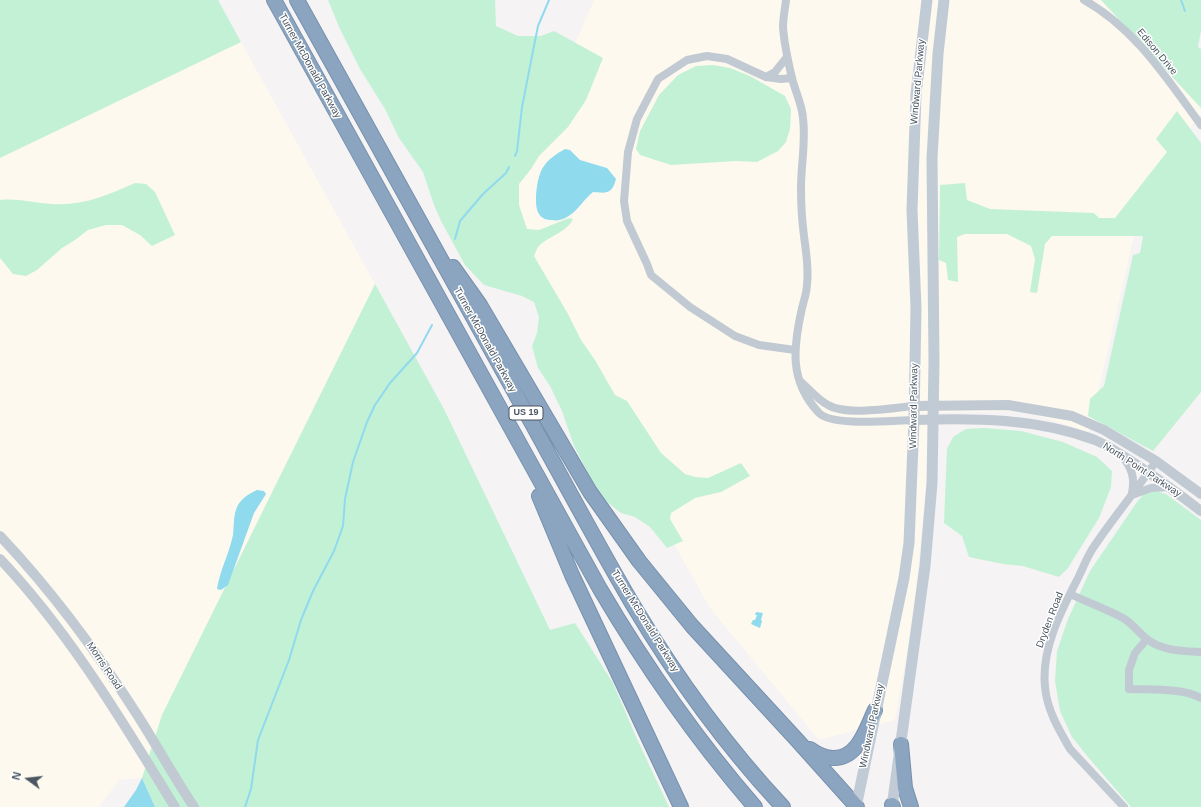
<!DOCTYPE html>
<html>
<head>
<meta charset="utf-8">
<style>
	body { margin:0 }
	#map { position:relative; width:1201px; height:807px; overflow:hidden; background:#f5f3f3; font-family:Helvetica,sans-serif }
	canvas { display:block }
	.north { position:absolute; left:8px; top:759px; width:40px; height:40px; -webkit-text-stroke:3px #fff; paint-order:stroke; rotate:285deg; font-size:11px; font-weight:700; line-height:16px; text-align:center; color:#4a5661 }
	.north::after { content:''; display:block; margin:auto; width:14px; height:18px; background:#4a5661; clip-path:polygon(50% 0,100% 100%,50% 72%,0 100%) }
</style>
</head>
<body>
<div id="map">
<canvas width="1201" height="807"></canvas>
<div class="north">N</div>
</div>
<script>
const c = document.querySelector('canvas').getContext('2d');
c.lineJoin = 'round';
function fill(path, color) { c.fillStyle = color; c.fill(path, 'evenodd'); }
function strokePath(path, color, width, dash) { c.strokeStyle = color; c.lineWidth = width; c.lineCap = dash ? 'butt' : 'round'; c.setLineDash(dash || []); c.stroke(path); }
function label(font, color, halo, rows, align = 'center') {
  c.font = font + ' Helvetica,sans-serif'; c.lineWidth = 3; c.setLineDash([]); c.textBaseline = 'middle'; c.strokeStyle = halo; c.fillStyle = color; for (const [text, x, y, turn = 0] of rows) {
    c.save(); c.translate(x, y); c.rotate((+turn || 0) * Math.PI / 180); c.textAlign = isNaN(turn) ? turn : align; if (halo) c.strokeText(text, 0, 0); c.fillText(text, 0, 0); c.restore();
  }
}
fill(new Path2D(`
	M594,0h507l100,108v5l-80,110 14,8 -46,201 -66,-21 -93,2v34l-17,171 -18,102 -76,20 -109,-132 -243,-432 76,-58z
	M241,42l134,242 -213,431 -20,63 -23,2 -20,27h-99v-649z`), '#fdf9ef');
fill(new Path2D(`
	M0,0h218l23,42 -241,116z
	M328,0h167l1,26 22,10h23l13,-5 49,27 -17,42 -18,27 -29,29 -8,13 -12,15v21l8,24 12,1 30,-12 4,1c-5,12 -23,17 -33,26 -3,2 -4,7 -6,11l34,58 13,26 14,20 20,35 12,6 34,52 24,21 10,3 13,1 33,-15 9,13 -29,16 -26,6 -24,15 -1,6 13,22 -16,7 -17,-21 -15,-10 -14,-4 -15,-12 -13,-19 -19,-36 -12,-35 -12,-25 -12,-18 -6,-22 5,-13 2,-16 -5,-15 -12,-6 -38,-11 -19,-20 -24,-44 -7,-16 -11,-33 -24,-34 -14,-29 -25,-40 -20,-40z
	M1101,0h100v31l-3,16 3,2v59z
	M713,65l17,3 20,8 35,20 6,13 -1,20 -4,13 -8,9 -21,11 -21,-1 -65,4 -31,-10 -4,-6 4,-18 19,-36 19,-20 18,-9z
	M1177,111l24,32v249l-48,59 -65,-35 2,-17 14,-13 29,-131 7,-2 3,-17h-91l-7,8 -8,49 -7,-1 5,-33 -4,-13 -24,-12h-42l-8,3 1,45 -10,-2 -2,-17 -7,-3 1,-75 25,-2 2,17 23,9 104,4 5,5h16l52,-66 -11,-13z
	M135,183l11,1 9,8 20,43 -23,11 -12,-11 -18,-10h-16l-18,5 -13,10 -13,8 -25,22 -11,6 -13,-2 -13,-16v-58c17,-2 35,3 52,4 31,2 56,-9 83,-21z
	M375,284l69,125 106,221 25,-7 38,60 24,56 32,68h-514l-13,-29 20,-63z
	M984,428l37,3 42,11 34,15 15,14 -1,16 -12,31 -31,50 -9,9 -36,-11 -20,-2 -34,-7 -7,-21 -18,-13 3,-74 6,-12 13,-8z
	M1156,491l10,3 35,26v287h-70l-43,-50 -16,-20 -12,-26 -5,-30 2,-30 11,-32 22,-48 47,-69 7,-8z`), '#c3f1d5');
fill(new Path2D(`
	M565,149l5,1 10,10 27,8 9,11c-4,16 -10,14 -23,13 -10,8 -15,19 -26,25 -5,3 -10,4 -15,3 -5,0 -10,-1 -13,-6 -6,-9 -2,-36 3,-45 6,-10 14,-15 23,-20z
	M257,490l7,1 2,3 -12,19 -26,72 -7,5 -4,-1c3,-19 12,-35 16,-54 1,-9 0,-21 5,-30 4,-7 12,-12 19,-15z
	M756,612l7,1 -2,7 1,1 -2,7 -9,-4 2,-4h2l2,-5h-2z
	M142,778l13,29h-31l12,-17z`), '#90daee');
strokePath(new Path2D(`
	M1181,0l4,11
	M515,156l2,-5 5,-44 11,-56 5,-25 11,-26
	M455,239l5,-18 23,-27 23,-21 3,-6
	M245,807l6,-18 7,-49 31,-80 12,-40 12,-29 21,-40 9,-25 2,-27 8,-37 14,-40 8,-17 15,-22 27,-30 15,-28`), '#90daee', 2);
const motorway = new Path2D(`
	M274,0l326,589c46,78 96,150 155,218
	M297,0c80,142 158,285 237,427 33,60 65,120 99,178 43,72 93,141 150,202
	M453,267l27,38 110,187 49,69 53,65 105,114 60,67
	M539,496l33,79 109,232
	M901,744l4,44 6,19
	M810,749c7,5 14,9 23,9 25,1 33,-29 42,-48
	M892,805l1,2`);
strokePath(motorway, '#7690ad', 16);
strokePath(new Path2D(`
	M786,0c-1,9 -3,18 -3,27 1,17 5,34 9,51 3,13 10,26 11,40 3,23 -2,47 -2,70 0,16 1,33 3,48 2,16 5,32 3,48 0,8 -3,16 -5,24 -9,40 -13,73 17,105 14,14 75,7 95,7
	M1084,0c51,28 83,79 117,125
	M766,77l9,-5 12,-15
	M792,78l-11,1 -15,-2 -39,-18 -20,-3 -20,4 -29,19 -21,40 -9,33 -4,49 3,20 20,43 4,11 39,32 45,29 24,9 36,5
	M800,381c9,8 17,18 28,24 18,11 65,3 86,1
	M1123,457c9,12 12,21 9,36
	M1132,495l19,-7 19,-1
	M1070,594c17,8 36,15 53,24 10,6 16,15 25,22 16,11 34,11 53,12
	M1147,639l-12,14 -6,17v19c22,1 53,-1 72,9
	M1124,807l-54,-58c-11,-19 -23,-39 -25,-62 -4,-38 16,-76 33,-109 5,-10 9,-21 15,-30 20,-30 43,-57 63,-87`), '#c1cad2', 8);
strokePath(new Path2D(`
	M914,406l94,-1 64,11 32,14 52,31 45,33
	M914,420c61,-2 122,-2 181,20 14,6 27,15 39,23 23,15 45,31 67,48
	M0,536c52,55 97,116 138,180 19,30 36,61 56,91
	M0,559c70,74 122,162 175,248`), '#c1cad2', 10);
strokePath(new Path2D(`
	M856,807l48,-229 5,-35 5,-123 2,-112 -4,-98 4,-116 11,-94
	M892,807l33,-241 7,-83 2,-121 -2,-204 6,-104 6,-54`), '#c1cbd6', 11);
strokePath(motorway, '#8ba5c1', 14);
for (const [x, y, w] of [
	[526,413,34]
]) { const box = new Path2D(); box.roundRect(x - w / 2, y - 7, w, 14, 3); c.fillStyle = '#fff'; c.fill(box); strokePath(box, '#4a5661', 1); }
label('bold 9px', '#4a5661', null, [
	["US 19",526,413]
]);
label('10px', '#4a5661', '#fff', [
	["Edison Drive",1157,52,50],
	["Turner McDonald Parkway",310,66,61],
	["Windward Parkway",918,82,-85],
	["Turner McDonald Parkway",485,340,61],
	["Windward Parkway",914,406,-89],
	["North Point Parkway",1142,470,33],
	["Dryden Road",1050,620,-69],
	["Turner McDonald Parkway",645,621,58],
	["Morris Road",104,666,56],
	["Windward Parkway",872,726,-78]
]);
</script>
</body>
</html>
